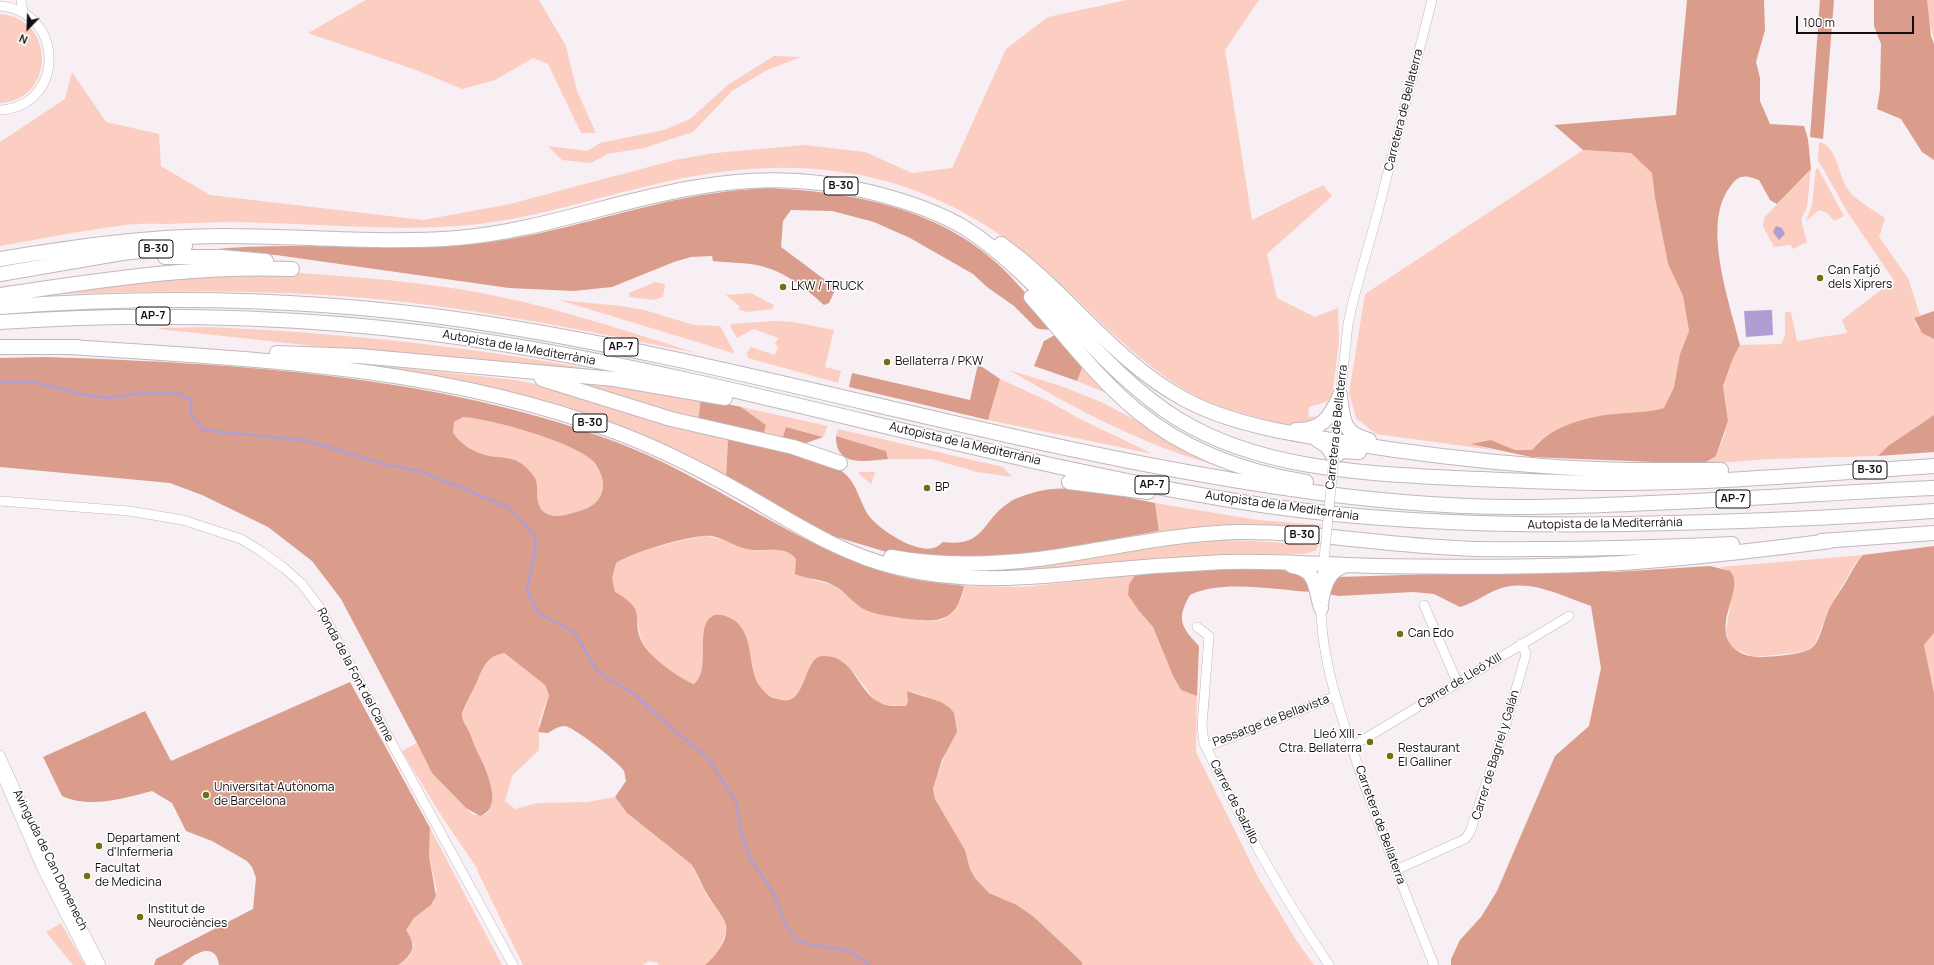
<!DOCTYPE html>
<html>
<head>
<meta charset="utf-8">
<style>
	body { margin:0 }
	#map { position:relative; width:1934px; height:965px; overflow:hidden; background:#f7eff3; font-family:Manrope,sans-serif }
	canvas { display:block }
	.north { position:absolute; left:8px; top:8px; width:40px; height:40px; -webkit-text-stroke:3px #fff; paint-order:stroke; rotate:203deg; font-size:11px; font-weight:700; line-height:16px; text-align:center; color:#110e0f }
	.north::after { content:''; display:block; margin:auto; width:14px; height:18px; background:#110e0f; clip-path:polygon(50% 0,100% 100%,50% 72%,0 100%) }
	.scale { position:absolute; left:1796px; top:16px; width:118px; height:18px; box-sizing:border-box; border:2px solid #110e0f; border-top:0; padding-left:5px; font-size:12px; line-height:14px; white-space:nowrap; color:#110e0f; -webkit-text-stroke:3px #fff; paint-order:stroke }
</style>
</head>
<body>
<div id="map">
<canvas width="1934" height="965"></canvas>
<div class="north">N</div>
<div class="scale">100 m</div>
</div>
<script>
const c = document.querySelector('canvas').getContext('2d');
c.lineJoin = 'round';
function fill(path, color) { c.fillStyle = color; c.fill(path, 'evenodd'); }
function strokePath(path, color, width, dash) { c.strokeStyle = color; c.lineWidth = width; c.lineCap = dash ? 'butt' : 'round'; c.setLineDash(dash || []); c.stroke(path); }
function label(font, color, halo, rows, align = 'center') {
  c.font = font + ' Manrope,sans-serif'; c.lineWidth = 3; c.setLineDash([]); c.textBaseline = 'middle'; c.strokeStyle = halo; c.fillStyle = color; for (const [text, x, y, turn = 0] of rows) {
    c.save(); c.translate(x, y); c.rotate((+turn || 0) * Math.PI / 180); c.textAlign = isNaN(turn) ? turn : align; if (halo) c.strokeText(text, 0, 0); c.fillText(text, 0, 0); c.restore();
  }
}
fill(new Path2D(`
	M366,0h173l27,46 11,45 19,42h-15l-33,-69 -15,-6 -38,22 -33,9 -46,-19 -108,-37z
	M1127,0h132l-34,50 27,170 71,-35 9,11 -65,58 10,44 38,19 23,-9 1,34 -7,55 -6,5 -17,5 -1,10 13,-1c-23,13 -36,9 -61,2 -22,-6 -46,-12 -66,-23 -65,-36 -111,-95 -168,-141 -40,-32 -87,-58 -137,-72 -74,-21 -149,-17 -224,0 -69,15 -136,39 -207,44 -75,5 -151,-3 -226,-4 -21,0 -43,1 -64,2 -16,0 -33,-1 -49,2 -40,5 -80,13 -119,20v-104l65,-43 7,-27 34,50 53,12 2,32 49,29 213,25 87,-16 165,-44 40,-7 89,-8 61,7 47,21 40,-5 54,-119 42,-32z
	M1927,0h7v40l-7,-27z
	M0,14c56,4 56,86 0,89z
	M774,56l27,1 -34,13 -35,21 -39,41 -49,16 -37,6 -16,9 -29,-3 -14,-14 39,5 13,-8 64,-13 26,-11 39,-35z
	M1819,142c20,5 19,36 30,49 8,10 26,20 36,27l-6,19 29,41 12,37 -6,3c2,11 11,16 20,21v76l-46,31 -10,10 -107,3 -68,5 13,-8 8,-20 4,-15 -5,-35 10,-28 7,-13 41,-1 4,-8v-24h6l6,29 50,-8 -5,-13 48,-37 1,2 4,-3 -47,-69 -30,-53z
	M1583,150l48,3 21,20 3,25 13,66 15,32 6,35 -9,23 -6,33 -10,21 -125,33 -7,9h-17l-24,-10 -20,4 22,6 -117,-16 -20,-16 -7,-25 16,-99z
	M1816,168l3,2 25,46 -10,5 -7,-8 -8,-3 -13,11 6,-15z
	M1811,169l-4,38 -5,10v7l5,18 -14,7 -3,-4 -16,2 -11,-21 1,-8z
	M283,272c71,5 143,9 213,24 68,14 134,36 200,57 -109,-22 -219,-45 -331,-55 -109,-9 -217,-7 -326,-3l110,-17z
	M655,282l10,2 -2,13 -10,3 -24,-3v-4z
	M751,293l23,12 -2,4 -26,3 -8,-3 2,-2 -14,-12z
	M559,300l63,6 22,4 50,15 26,1 14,26 -1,1z
	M775,321l18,1 41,8 -9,37 16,4 -3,12 -90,-25 -1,-5 4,-6 24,8 3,-9 -3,-2 3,-6 -24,-9 -17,9 -7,-12 1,-2z
	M207,327c142,6 280,21 419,49l-257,-24 -210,-23v-1z
	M347,362l169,18 24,5 188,53 -2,41 -88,-43 -291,-71z
	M1084,363l24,27 -2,3 -29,-12z
	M1009,370l52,16 40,16 119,62 -1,2c-75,-20 -143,-57 -210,-96z
	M1000,379l50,23 28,16 75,36 -165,-34z
	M576,383l40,3 85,12 -3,24z
	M741,407l87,19 -5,11 -37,-10 -4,13 -19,-4 3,-11z
	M463,417c28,2 113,25 131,45 5,6 10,18 9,26 -2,15 -13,20 -27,24 -10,3 -23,7 -32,0 -10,-9 -5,-22 -8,-32 -2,-5 -10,-13 -14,-16 -8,-7 -21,-6 -32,-8 -16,-3 -28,-11 -38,-24l2,-10z
	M838,429l165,38 9,10 -35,-5 -45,-13h-44l-2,-8 -50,-15z
	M859,472h16l-4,12 -12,-10z
	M1155,503l103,17 63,5 -1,6 -125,-3 -36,3z
	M704,536c17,1 32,11 48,14 14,2 34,-5 44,8l1,6 -2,5 18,11 20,5 35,26 54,10 20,-1 9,-6 11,-16 2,-12 59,1 112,-12 -6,9 -1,11 11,16 14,16 20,49 8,14 16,6 -1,56 62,125 38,63 18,25h-232v-3l-48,-45 -17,-12 -28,-12 -14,-15 -5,-9 -5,-19 -30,-51 -2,-10 13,-37 -20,-56 -18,-5v10l-2,5 -18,-1 -10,-3 -4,-3 -19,-25 -43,-12c-4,9 -7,21 -13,29 -12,17 -31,7 -41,-7 -5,-8 -5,-21 -8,-30l-47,-21c0,16 5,41 -9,51 -15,-6 -44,-26 -51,-41 -4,-7 -3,-15 -6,-21 -5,-12 -20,-21 -24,-34 -2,-8 -3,-18 2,-24 8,-10 74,-26 89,-28z
	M1221,540l33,1 65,4 -3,4 1,1 -13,4 -70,1 -159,15 -88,2c78,-5 155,-26 234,-32z
	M1863,555l-7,7 -26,45 -16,39 -9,5 -10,2 -41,4 -19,-8 -6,-7 -3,-10 8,-53 -13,-12z
	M1934,633v60l-10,-48z
	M503,653l42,32 4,9 -10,29v27l-27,26 -7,25 10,8 22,-6 51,-1 27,-5 12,16 64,51 15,30 19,28 1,10 -7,19 -14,14h-47v-2l-9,-2 -6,4h-120l-45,-93 -1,-4 -35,-51 -40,-66 15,-8 15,30 38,39 4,3h11c16,-16 2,-42 -6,-58 -6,-13 -11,-27 -17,-41 1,-6 21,-50 25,-55 4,-6 10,-7 16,-8z
	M430,828l72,137h-104l12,-9 4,-11 -8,-15 8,-12 17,-13 6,-14 -8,-35z
	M61,923l24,42h-12l-27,-33z`), '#fbcec1');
fill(new Path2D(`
	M1687,0h77l1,30 -9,32 4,16v23l10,23 34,2 4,13 3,30 -34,35 -7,-4 -11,-20c-14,-5 -20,-6 -29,7 -29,37 0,116 10,158l-7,13 -10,28 5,35 -12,35 -13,8 -172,-7 -61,-13 21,-4 24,10h17c22,-27 61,-35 95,-37 13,-1 24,-1 37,-5l10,-21 6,-33 9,-23 -6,-35 -15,-32 -13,-66 -3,-25 -21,-20 -48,-3 -29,-25 122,-10z
	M1820,0h14l-11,139 -13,-2z
	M1874,0h53l4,36 3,8v116l-12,-8 -21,-33 -24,-10 3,-19 1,-46 -7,-18z
	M768,188c83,4 168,19 231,77 31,29 56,67 85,98l-7,18 -43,-15 10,-25 11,-6 -3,-5 -13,-1 -4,-2 -21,-21 -27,-19 -14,-13 -63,-36 -36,-16 -42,-11 -41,-1 -8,11 -2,26 55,41 -7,15 -5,2c-20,-18 -41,-35 -68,-40 -14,-3 -29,-2 -43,-4l-1,-5 -21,1 -17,5 -62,25 -38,4 -65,-3 -233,-33 -69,-5c89,-10 179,3 268,-6 64,-7 122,-26 183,-40 36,-9 73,-14 110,-16z
	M1934,311v28l-12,-6 -8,-15z
	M47,357c192,7 388,17 569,85 93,35 172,99 268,130 25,8 54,11 80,14 -8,40 -30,36 -63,32 -10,-2 -24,-3 -33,-7 -14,-5 -23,-21 -37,-27 -11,-5 -24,-5 -36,-10l1,-15c-9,-13 -30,-8 -43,-9 -15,-1 -27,-11 -41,-14 -17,-3 -82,17 -96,27l-4,15 3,14c35,20 14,25 28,52 8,14 36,34 51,40 19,-15 -2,-61 21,-69 5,-1 11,1 15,3 23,10 18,44 27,64 2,4 7,9 10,12 3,3 6,4 11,5 30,10 24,-43 45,-43 31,-1 34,35 56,46 9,5 17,4 27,4l2,-5 -1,-10 34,11 9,6 4,5 3,19 -15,28 -9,29 2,10 30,51 5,19 5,9 14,15 28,12 17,12 48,45v3h-377c12,-10 27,-29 19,-45 -5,-9 -12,-17 -17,-26 -6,-10 -9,-20 -16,-30l-64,-51 -12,-16 11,-16c-1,-3 -1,-7 -2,-10 -3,-7 -50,-44 -59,-45 -7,0 -12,4 -17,7l-10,-1 11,-37 -4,-10 -41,-32c-16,3 -20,12 -26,26 -3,8 -16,31 -16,36 0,5 5,12 7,17 4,8 6,17 11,25 7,15 24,51 0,59l-14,-8 -34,-35 -15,-30 -76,-144 -29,-38 -44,-34 -66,-32 -32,-12 -170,-16v-109zM463,417c28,2 112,25 131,45 5,6 10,18 9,25 -2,16 -13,21 -27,25 -9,3 -23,7 -32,0 -10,-9 -5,-22 -8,-32 -2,-5 -10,-13 -14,-16 -8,-7 -21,-6 -32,-8 -16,-3 -28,-11 -37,-23l1,-11z
	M978,364l22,15 -12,41 -139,-33 3,-14 118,27z
	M701,398l40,9 25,18 -3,11 -65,-14z
	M1934,415v37l-56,4 10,-10z
	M786,427l37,10 -17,6 -24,-3z
	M836,436l50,15 2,8c-21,2 -53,9 -52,-23z
	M728,438c35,7 78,14 110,31 19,10 20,31 31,47 11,14 46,37 64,32 3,0 8,-4 10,-6 42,5 38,-20 64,-38 7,-6 19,-9 28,-12 38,-10 82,4 120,11l4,28 -125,22 -70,7 -74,-7 -57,-17 -107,-57z
	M1934,546v87l-10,12 10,48v272h-483v-6l9,-19 21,-23 16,-26 58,-135 34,-30 12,-58 -10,-62c-31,-10 -62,-29 -95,-16 -12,5 -22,13 -36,17l-26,-13 -21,-2 -74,4 -11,-2 10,-17 162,-5h114l96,-6 20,5c1,2 4,5 4,8 3,17 -16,43 -5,63 7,12 22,16 35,15 12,-1 42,-2 50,-11 6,-7 11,-28 15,-37 4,-8 10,-16 15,-24 6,-10 11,-21 19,-30z
	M1208,570c28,0 73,-6 98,7l6,15c-36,-2 -90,-13 -122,3 -14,24 -9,32 9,51l-2,50 -16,-6 -8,-14 -20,-49 -14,-16 -11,-16 1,-11 6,-9z
	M350,682l80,146 -1,28 7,40 -5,9 -17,13 -8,12c11,16 8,24 -8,35h-179c-3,-25 -27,-11 -37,0h-28l2,-6 97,-50 3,-31 -4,-11 -5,-6 -35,-20 -26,-10 -14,-28 -20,-12c-27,7 -62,18 -90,5l-19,-39 102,-46 26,50z`), '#da9d8c');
fill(new Path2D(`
	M1776,226l6,2 3,6 -6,6 -6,-8z
	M1772,310l1,25 -27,2 -2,-26z`), '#af9ed3');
strokePath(new Path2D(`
	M0,382h34l45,12 29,4 33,-5h35l15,7v14l12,16 106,11 74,23 37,7 90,37 24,26 2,11 -9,46 11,22 36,19 24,40 35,21 37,34 38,31 28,44 5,29 10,29 22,32 12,32 12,16 11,4 42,7 19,14`), '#af9ed3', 2.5);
const minor = new Path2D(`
	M21,0l2,12
	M0,6c66,6 65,101 0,104
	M1335,445l13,-121 5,-23 24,-86 55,-215
	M0,501l129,10 54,9 58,19 21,13 22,16 17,15 19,25 76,143 117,214
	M1321,586l4,-36
	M1321,603c-1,59 25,128 44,183 22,60 45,120 69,179
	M1424,605l33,77
	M1197,627l12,9 -7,90 2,17c36,77 77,151 125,222
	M1206,747l130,-51
	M1351,747l218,-131
	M0,755l52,114 49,96
	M0,771l43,100 48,94
	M1396,870l69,-31 5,-7 36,-108 19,-66 1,-5 -5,-9`);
const highway = new Path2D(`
	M1001,244c65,46 112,117 183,155 45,25 109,35 159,43 67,11 133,19 200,24 59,5 118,4 178,4
	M165,257h56l45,4
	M0,259c74,-12 148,-23 223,-23 78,0 157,8 235,2 82,-7 159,-38 240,-51 56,-10 116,-9 172,5 32,8 67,19 95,36 80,51 131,140 213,191 81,50 183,54 276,59 55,2 109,5 164,5 105,0 211,-10 316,-17
	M0,274l122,-21 63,-7
	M0,295c97,-14 193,-30 292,-26
	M1031,297c34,38 66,81 106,114 49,40 107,61 169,71
	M0,307c156,-12 315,-9 470,14 272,41 535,126 808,166 84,13 169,21 254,20 134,-2 268,-13 402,-19
	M0,322c170,-11 341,-5 509,23 255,42 503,123 759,161 119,17 241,20 362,18 101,-2 203,-6 304,-13
	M0,347h78
	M69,347c183,12 371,19 544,84 46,17 89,39 131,63 50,29 98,61 155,74 65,16 132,10 198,3 42,-4 84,-7 127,-9 51,-2 102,3 154,4 81,1 163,2 244,-3 70,-5 139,-13 208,-22
	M277,353l82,3 255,23 111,19
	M542,379l129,40 122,28 47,16
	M1340,395c3,25 2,38 29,45
	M1296,430c26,1 34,-13 44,-34
	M1316,439l11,7 7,11 8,-6 17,1
	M1069,482l79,10
	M1821,541l113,-8
	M891,557c49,9 98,8 148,2 66,-9 130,-25 197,-27 74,-1 147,13 220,16 26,2 51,1 77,1 67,0 133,-2 199,-5
	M1292,566c25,3 23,22 29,42
	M1321,603c3,-18 7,-33 26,-38`);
strokePath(minor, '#c0b8bc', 10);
strokePath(highway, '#c0b8bc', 16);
strokePath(minor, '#fff', 9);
strokePath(highway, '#fff', 14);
const minorBridge = new Path2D(`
	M1325,550l9,-93`);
strokePath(minorBridge, '#c0b8bc', 10, []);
strokePath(minorBridge, '#fff', 9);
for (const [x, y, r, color] of [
	[1820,278,4,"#727012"],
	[783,287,4,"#727012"],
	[887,362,4,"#727012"],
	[927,488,4,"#727012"],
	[1400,634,4,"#727012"],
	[1370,742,4,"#727012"],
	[1390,756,4,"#727012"],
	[206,795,4,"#727012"],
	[99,846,4,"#727012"],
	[87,876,4,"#727012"],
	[140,917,4,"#727012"]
]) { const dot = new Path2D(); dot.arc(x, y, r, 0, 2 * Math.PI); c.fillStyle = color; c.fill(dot); strokePath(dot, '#fff', 1.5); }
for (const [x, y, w] of [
	[841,186,34],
	[156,249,34],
	[153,316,34],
	[621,347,34],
	[590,423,34],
	[1870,470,34],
	[1152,485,34],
	[1733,499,34],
	[1302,535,34]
]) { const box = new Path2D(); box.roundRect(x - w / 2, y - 9, w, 18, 3); c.fillStyle = '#fff'; c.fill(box); strokePath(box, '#110e0f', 1); }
label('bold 11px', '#110e0f', null, [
	["B-30",841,186],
	["B-30",156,249],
	["AP-7",153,316],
	["AP-7",621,347],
	["B-30",590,423],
	["B-30",1870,470],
	["AP-7",1152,485],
	["AP-7",1733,499],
	["B-30",1302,535]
]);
label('12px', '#110e0f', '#fff', [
	["Carretera de Bellaterra",1404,110,-76],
	["Autopista de la Mediterrània",519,348,10],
	["Carretera de Bellaterra",1337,427,-84],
	["Autopista de la Mediterrània",965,444,13],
	["Autopista de la Mediterrània",1282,506,8],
	["Autopista de la Mediterrània",1605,524,-1],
	["Ronda de la Font del Carme",355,675,62],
	["Carrer de Lleó XIII",1460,681,-31],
	["Passatge de Bellavista",1271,721,-21],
	["Carrer de Bagriel y Galán",1496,755,-73],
	["Carrer de Salzillo",1234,802,63],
	["Carretera de Bellaterra",1380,825,70],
	["Avinguda de Can Domenech",50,860,64]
]);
label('12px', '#110e0f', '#fff', [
	["Can Fatjó",1828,271],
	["dels Xiprers",1828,285],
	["LKW / TRUCK",791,287],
	["Bellaterra / PKW",895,362],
	["BP",935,488],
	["Can Edo",1408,634],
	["Lleó XIII -",1362,735,"right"],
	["Ctra. Bellaterra",1362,749,"right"],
	["Restaurant",1398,749],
	["El Galliner",1398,763],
	["Universitat Autònoma",214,788],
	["de Barcelona",214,802],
	["Departament",107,839],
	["d'Infermeria",107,853],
	["Facultat",95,869],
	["de Medicina",95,883],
	["Institut de",148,910],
	["Neurociències",148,924]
], 'left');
</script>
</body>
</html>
